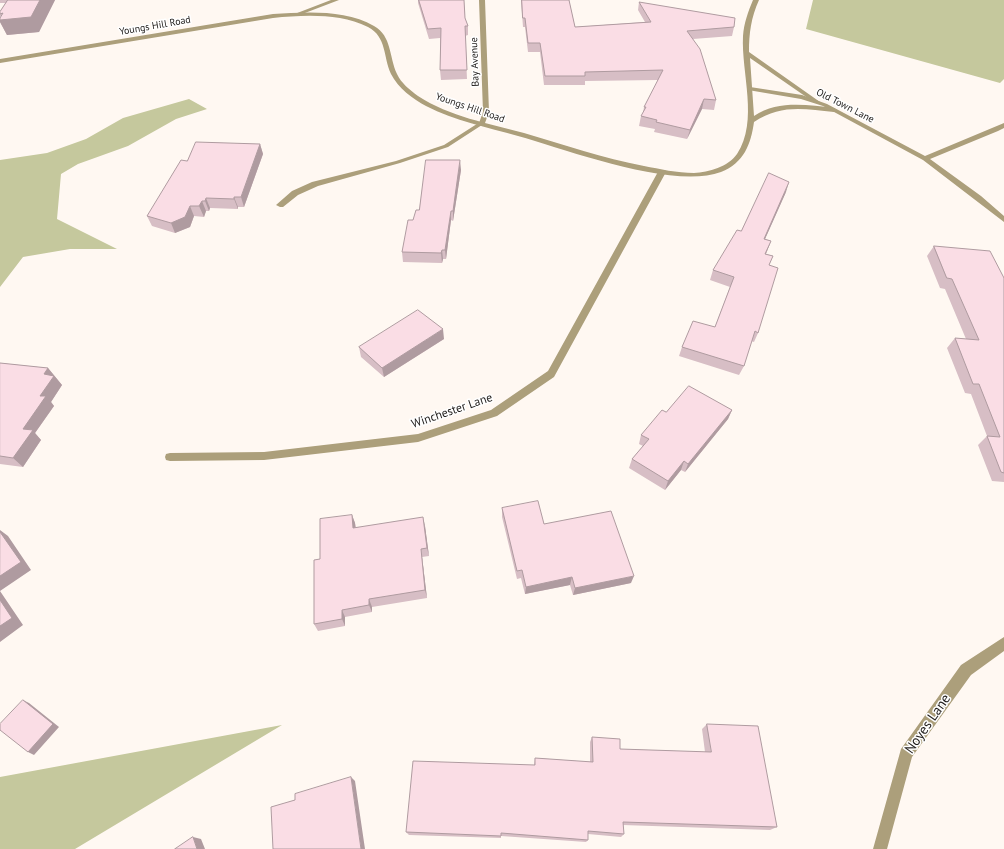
<!DOCTYPE html>
<html>
<head>
<meta charset="utf-8">
<style>
	body { margin:0 }
	canvas { display:block; background:#fff8f2 }
</style>
</head>
<body>
<canvas width="1004" height="849"></canvas>
<script>
const c = document.querySelector('canvas').getContext('2d');
c.lineJoin = 'round';
function fill(path, color) { c.fillStyle = color; c.fill(path, 'evenodd'); }
function strokePath(path, color, width, dash) { c.strokeStyle = color; c.lineWidth = width; c.lineCap = dash ? 'butt' : 'round'; c.setLineDash(dash || []); c.stroke(path); }
function label(font, color, halo, rows, align = 'center') {
  c.font = font + ' "PT Sans",sans-serif'; c.lineWidth = 3; c.setLineDash([]); c.textBaseline = 'middle'; c.strokeStyle = halo; c.fillStyle = color; for (const [text, x, y, turn = 0] of rows) {
    c.save(); c.translate(x, y); c.rotate((+turn || 0) * Math.PI / 180); c.textAlign = isNaN(turn) ? turn : align; if (halo) c.strokeText(text, 0, 0); c.fillText(text, 0, 0); c.restore();
  }
}
fill(new Path2D(`
	M813,0h191v79l-4,4 -194,-54z
	M189,99l18,10 -31,10 -48,27 -50,18 -17,10 -4,45 60,30h-47l-47,8 -23,30v-127l47,-7 39,-14 37,-21z
	M282,725l-207,124h-75v-72z`), '#c5c89d');
fill(new Path2D(`
	M480,122l5,1 -37,24 -48,16 -82,23 -20,9 -15,12h-3l-4,-2 16,-14 20,-9 84,-21 48,-16z`), '#ac9f7b');
fill(new Path2D(`
	M331,0h8l-42,16 -5,-1z
	M479,0h6l4,112 -4,11 -3,2 -3,-2 4,-11z
	M750,87l52,8 25,9 98,52 79,-33v5l-6,3 -68,28 51,37 23,20v6l-81,-62 -100,-54 -22,-7 -53,-9v-2z
	M659,170h6l1,2 -112,205 -57,39 -79,26 -154,18 -94,1 -4,-1 -1,-3 1,-3 4,-1 94,-1 154,-18 73,-24 57,-39z
	M1004,637v14l-33,24 -59,82 -25,92h-14l28,-100 60,-84z`), '#ac9f7b');
fill(new Path2D(`
	M753,0h6c-8,18 -10,33 -10,52l71,50 -5,1 -65,-45 4,58c24,-16 53,-11 80,-8l3,2 -3,2c-30,-3 -53,-8 -80,10 -3,22 -10,41 -33,50 -48,18 -153,-22 -203,-36 -31,-9 -63,-15 -92,-30 -13,-7 -28,-18 -35,-32 -8,-17 -4,-37 -23,-47 -29,-14 -64,-12 -95,-9l-273,45v-4l273,-45c32,-2 72,-5 101,12 18,10 15,31 23,48 4,9 13,16 21,22 32,21 70,27 106,37 40,12 79,25 120,33 16,3 33,7 50,7 15,-1 34,-6 43,-19 22,-33 4,-81 6,-118 1,-13 5,-24 10,-36z`), '#ac9f7b');
fill(new Path2D(`
	M0,0h55l-16,32 -32,3 -7,-13v-4l1,-1 -1,-1v-4l6,-9h-6z
	M418,0h46l1,18 3,8v9l-3,1 2,43 -26,1 -1,-10v-32l-11,1 -11,-36z
	M521,0h48l6,27 70,-5 -7,-12 1,-8 95,25 -2,9 -39,3 23,61 -2,10 -12,-1 -15,30 -33,-7 1,-3 -16,-3 2,-10 2,-3 1,-6 14,-27 -73,1v4h-41l-4,-33h-12l-3,-25h-2z
	M260,144l3,10 -19,53h-6v2l-28,-1 -1,3h-3l-2,6 -10,-1 -4,11 -15,6 -23,-7 -5,-10 40,-55z
	M461,170l-8,51 -2,-1 -5,39h-3l-1,4 -39,-1 -1,-10 11,-32 6,-10z
	M786,192l-21,47 6,2 -5,13 7,2 -4,9 -11,68 -4,9 -3,-1 -7,25 -5,9 -60,-19 3,-9 33,-20 15,-40 -20,-7 3,-10 28,-39z
	M934,246l70,32v204l-12,-1 -14,-36 9,-9 -16,-42 -6,-1 -18,-45 8,-10 11,1 -21,-50 -5,-1 -13,-32z
	M444,339l-60,38 -23,-20 -2,-10z
	M0,363l48,5 14,17 -11,17 3,4 -19,27 6,7 -18,27 -23,-3z
	M732,410l-4,9 -43,53 -4,-2 -16,20 -36,-22 3,-9 11,-13 -4,-2 2,-9 25,-23z
	M502,508l42,16 87,59 -58,12 -3,-10 -45,9 -4,-16 -4,1 -15,-62z
	M352,515l3,8 1,4 69,-1 4,30 -7,1 5,41 -55,9v5l-27,5v9l-27,5 -4,-7 6,-65z
	M707,724l70,103 -7,3 -147,-5 1,9 -3,3 -33,-3v6l-2,2 -85,-6v2l-92,-3 -3,-3 128,-67 1,-7 55,4v-20l2,-5 28,12 85,3 -3,-23z`), '#d7bec5');
fill(new Path2D(`
	M40,0h15l-16,32 -32,3 -7,-13v-2z
	M704,99l-2,10 -15,30 3,-9z
	M260,144l3,10 -19,53 -3,-10z
	M460,160l1,10 -8,51v-10z
	M789,182l-3,10 -25,56 3,-9z
	M234,197l4,10v2l-4,-10z
	M206,198l4,10 -1,3 -4,-10z
	M202,201l4,10 -2,6 -5,-11z
	M190,206l4,10 -4,11 -15,6 -4,-10z
	M451,211v9l-5,39 -1,-9z
	M771,241l-4,10 -6,13 4,-10z
	M442,250l1,9 -1,4 -1,-10z
	M443,329l1,10 -60,38 -2,-9z
	M48,368l14,17 -11,17 3,4 -19,27 6,7 -18,27 -10,-9 10,-29 17,-33 4,-22z
	M732,410l-4,9 -43,53 3,-8z
	M684,461l-3,9 -16,20 3,-9z
	M352,515l3,8 1,13 -3,-8z
	M423,517l2,9 4,30 -2,-8z
	M0,530l8,6 23,34 -31,21 23,34 -23,17z
	M421,549l1,8 5,41 -2,-8z
	M634,576l-3,7 -58,12 2,-7z
	M572,577l-2,8 -45,9 1,-7z
	M369,599l3,8v5l-3,-7z
	M342,610l3,7v9l-3,-7z
	M23,700l6,3 30,24 -25,28 -6,-3z
	M351,777l4,4 10,68h-4z
	M193,837l8,2 4,10h-8z`), '#af9ba0');
const building = new Path2D(`
	M8,0h32l-9,17 -31,3v-2l3,-5 -3,1v-2z
	M419,0h45l1,18 3,8h-3l2,44h-27l1,-42 -13,1z
	M522,0h47l6,27 76,-5 -12,-20 96,16 -1,9 -47,4 13,18 16,51 -12,-1 -14,31 -34,-8 1,-2 -16,-4 5,-9h-2l19,-37 -78,2v4h-40l-5,-33h-12l-3,-25h-2z
	M196,142l64,2 -19,53h-7v2l-28,-1 -1,3h-3l-3,5h-9l-5,11 -14,6 -24,-7 34,-56 6,1z
	M426,160h34l-7,51h-2l-6,39h-3l-1,3 -39,-1 6,-32h5l3,-10h3z
	M769,173l20,9 -25,57 7,2 -6,13 8,2 -4,9 9,3 -20,65 -3,-2 -11,35 -62,-19 11,-26 22,6 19,-50 -21,-7 24,-40 4,1z
	M934,246l56,5 14,27v195l-3,-1 -14,-36 13,1 -21,-53h-6l-18,-46 24,2 -27,-61 -5,-1z
	M418,310l25,19 -61,39 -23,-21z
	M0,363l48,5 -4,6 10,2 -14,20h6l-23,33 10,1 -20,28 -13,-2z
	M689,386l43,24 -44,54 -4,-3 -16,20 -36,-22 17,-20 -8,-4 21,-25 4,2z
	M538,501l6,23 67,-13 23,65 -59,12 -3,-11 -46,10 -4,-17 -5,1 -15,-63z
	M352,515l1,13 70,-11 4,31 -6,1 4,41 -56,9v6l-27,5v9l-28,5v-64l6,-1v-40z
	M0,532l21,30 -21,14z
	M0,600l12,18 -12,8z
	M23,700l30,24 -25,28 -28,-22v-6z
	M707,724l51,2 19,101 -154,-5 1,12 -36,-3v9l-87,-7v3l-95,-4 7,-71 122,4v-7l58,4 -1,-25 28,2v10l91,3z
	M351,777l10,72h-88l-2,-42 24,-7v-6z
	M193,837l4,12h-22z`);
fill(building, '#fadde5');
strokePath(building, '#af9ba0', 1);
label('10px', '#1f1c1a', '#fff', [
	["Youngs Hill Road",155,26,-10],
	["Bay Avenue",475,62,-92],
	["Old Town Lane",845,106,27],
	["Youngs Hill Road",470,108,19]
]);
label('12px', '#1f1c1a', '#fff', [
	["Winchester Lane",452,411,-19]
]);
label('14px', '#1f1c1a', '#fff', [
	["Noyes Lane",928,724,-55]
]);
</script>
</body>
</html>
